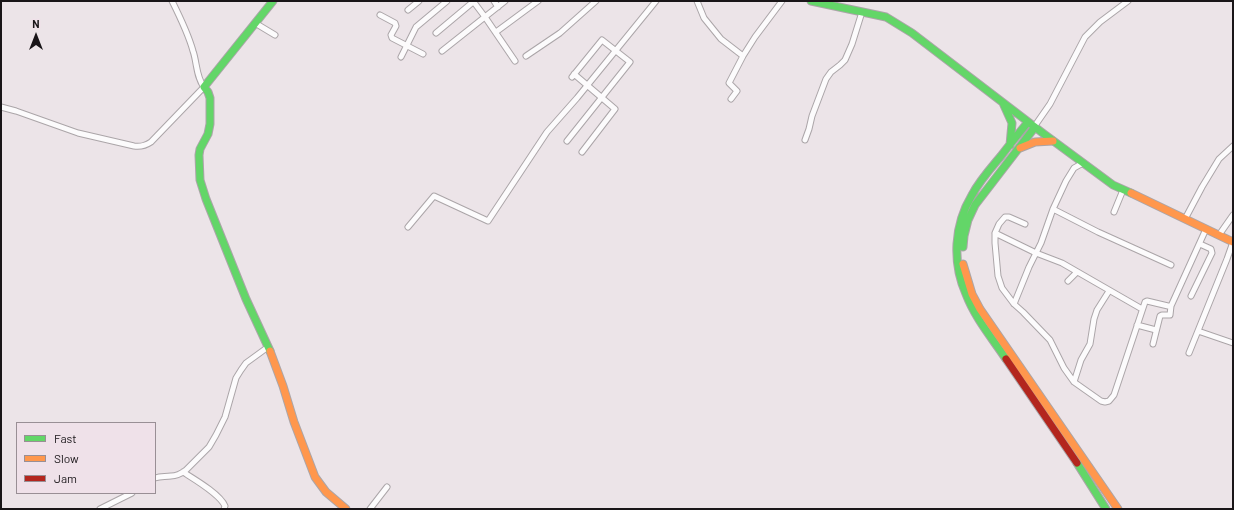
<!DOCTYPE html>
<html>
<head>
<meta charset="utf-8">
<style>
	body { margin:0 }
	#map { position:relative; width:1234px; height:510px; overflow:hidden; background:#ece4e8; font-family:Barlow,sans-serif }
	canvas { display:block }
	.frame { position:absolute; inset:0; border:2px solid #191518; pointer-events:none }
	.legend { position:absolute; left:16px; top:422px; width:140px; height:72px; box-sizing:border-box; background:#efe1e9; border:1px solid #998f95; margin:0; padding:5px 7px; list-style:none; font-size:12px; color:#191518 }
	.legend li { display:flex; align-items:center; gap:8px; height:20px }
	.legend b { width:20px; border:1px solid #998f95 }
	.north { position:absolute; left:16px; top:16px; width:40px; height:40px; -webkit-text-stroke:3px #efe1e9; paint-order:stroke; rotate:0deg; font-size:11px; font-weight:700; line-height:16px; text-align:center; color:#191518 }
	.north::after { content:''; display:block; margin:auto; width:14px; height:18px; background:#191518; clip-path:polygon(50% 0,100% 100%,50% 72%,0 100%) }
</style>
</head>
<body>
<div id="map">
<canvas width="1234" height="510"></canvas>
<div class="frame"></div>
<ul class="legend">
<li><b style="height:5px;background:#63d668"></b>Fast</li>
<li><b style="height:5px;background:#ff974d"></b>Slow</li>
<li><b style="height:5px;background:#b3261e"></b>Jam</li>
</ul>
<div class="north">N</div>
</div>
<script>
const c = document.querySelector('canvas').getContext('2d');
c.lineJoin = 'round';
function strokePath(path, color, width, dash) { c.strokeStyle = color; c.lineWidth = width; c.lineCap = dash ? 'butt' : 'round'; c.setLineDash(dash || []); c.stroke(path); }
const street = new Path2D(`
	M473,1l12,16 30,44
	M494,1l4,6
	M697,1l7,17 17,21 22,17 12,-19 27,-36
	M408,10l11,-9
	M380,15l15,8 1,3 -5,9 1,3 31,16
	M255,23l20,12
	M496,32l42,-31
	M436,33l37,-31
	M442,51l63,-50
	M526,56l34,-23 36,-32
	M401,57l15,-30 31,-26
	M574,74l41,35 -33,43
	M731,99l6,-8 -8,-8 14,-27
	M1,107l15,4 62,22 56,13c7,1 11,0 17,-4l53,-55c-8,-10 -7,-25 -11,-36 -5,-18 -13,-34 -21,-50
	M1034,127l16,-23 35,-67 15,-15 28,-21
	M805,140l4,-11 3,-13 14,-37 5,-7 9,-7 5,-5 7,-16 10,-32
	M567,141l63,-79 -28,-22 -30,37
	M1053,209l45,23 73,33
	M1114,212l9,-22
	M1185,219l17,-32 17,-28 14,-13
	M1025,224l-16,-7h-4l-6,7 -4,9v10l3,33 4,12 12,16 9,8 27,28 14,28 10,14 27,19 4,1 4,-1 5,-6 31,-93 2,-1 21,5h3l35,-77
	M408,227l26,-31 54,25 59,-89 30,-34 79,-97
	M995,233l41,20 26,10 80,46
	M1219,235l14,-20
	M1068,281l9,-9
	M1191,296l21,-43 -1,-4 -11,-5
	M1014,304l15,-37 12,-24 12,-34 13,-28 8,-13 9,-5
	M1137,325l19,5
	M1198,331l35,12
	M1153,344l7,-28 2,-1h8l1,-9
	M1189,353l38,-94 6,-17
	M1074,382l7,-22 9,-16 4,-25 3,-9 12,-19
	M183,472c11,7 37,22 42,34l-1,3
	M155,478c6,-2 10,-1 16,-2 6,0 11,-3 15,-6l23,-23 7,-12 9,-18 11,-39 5,-8 5,-7 22,-16
	M100,509l32,-16
	M370,509l17,-22`);
const fast = new Path2D(`
	M811,1l75,16 26,16 132,101 69,51 18,8
	M1003,103l9,20 -2,22
	M963,247l1,-11 4,-16 7,-15 60,-78
	M270,351l-24,-52 -40,-100 -6,-19 -1,-25 1,-6 8,-15 2,-10v-26l-2,-6 -4,-5 69,-86
	M1006,359c-14,-21 -31,-41 -40,-65 -14,-32 -12,-69 6,-99 8,-15 19,-27 29,-39 9,-12 18,-23 27,-34
	M1077,463l29,46`);
const slow = new Path2D(`
	M1020,148l15,-6 18,-1
	M1131,193l102,49
	M963,264l9,30 8,15 138,200
	M270,351l13,35 11,36 21,55 11,15 20,17`);
const jam = new Path2D(`
	M1006,359l71,104`);
strokePath(street, '#aba5a8', 7);
strokePath(fast, '#aba5a8', 9);
strokePath(slow, '#aba5a8', 9);
strokePath(jam, '#aba5a8', 9);
strokePath(street, '#fcfbfc', 5);
strokePath(fast, '#63d668', 7);
strokePath(slow, '#ff974d', 7);
strokePath(jam, '#b3261e', 7);
</script>
</body>
</html>
